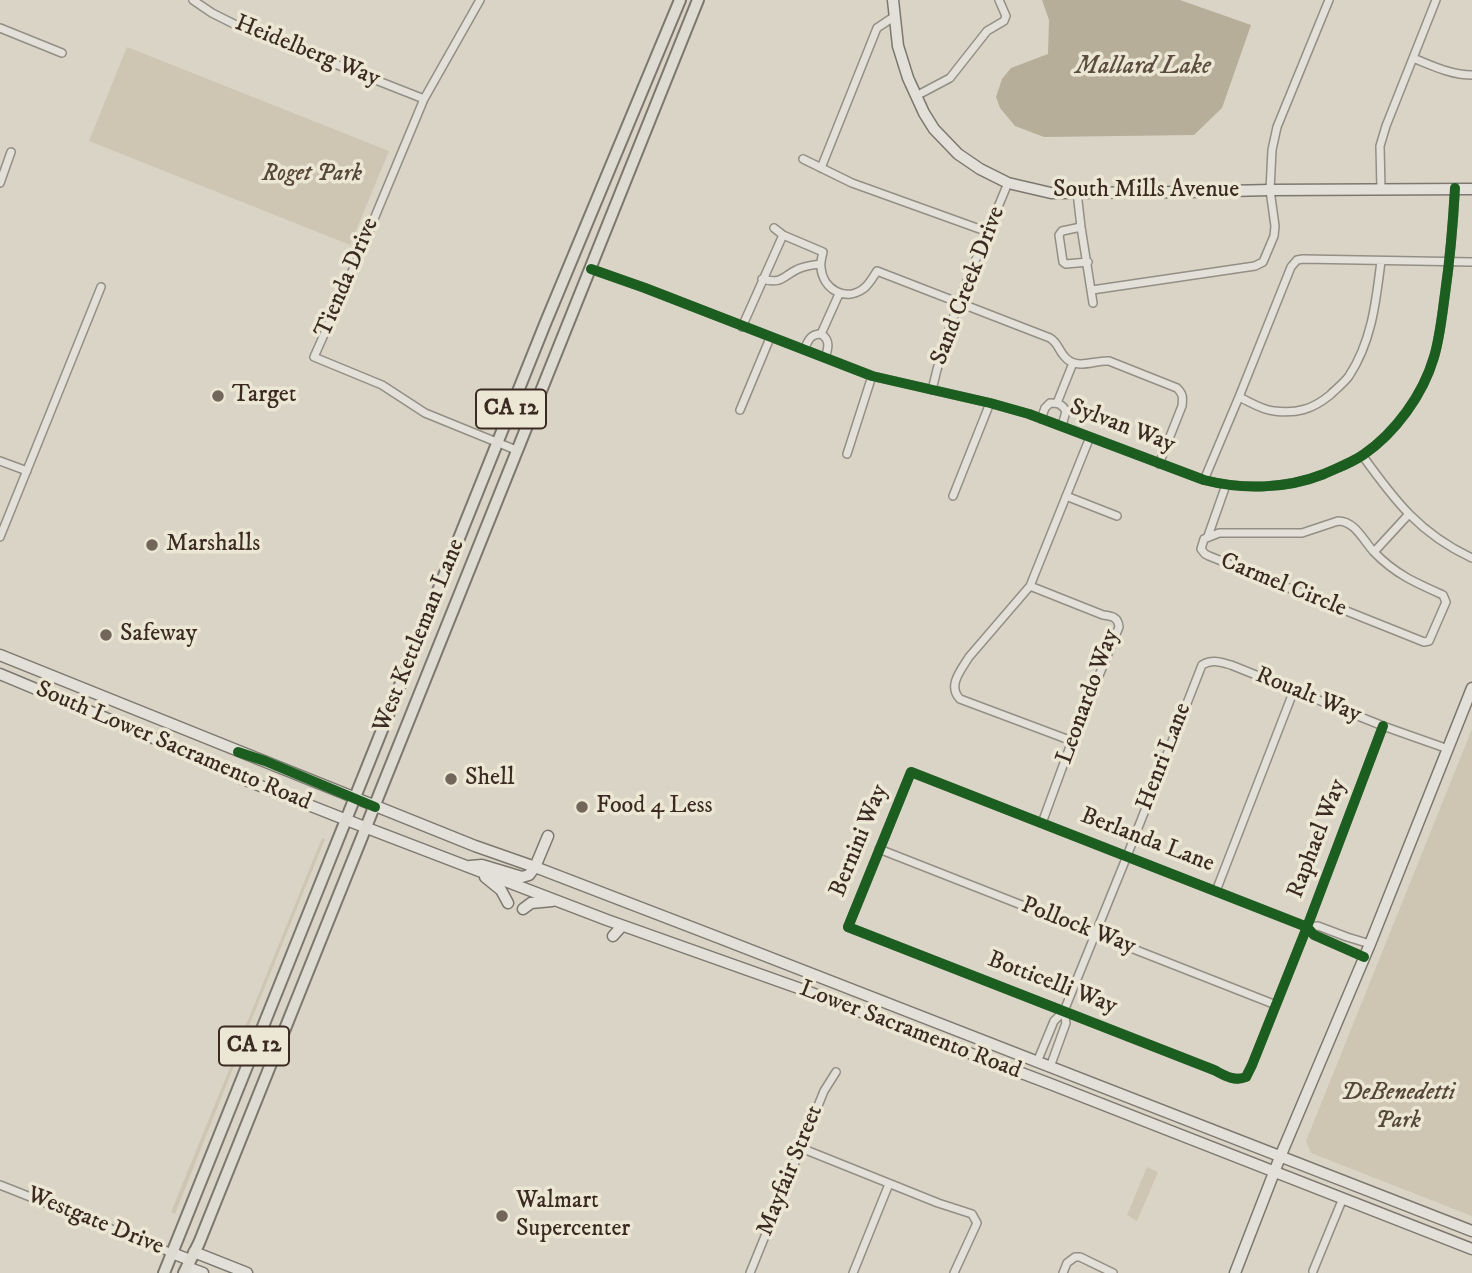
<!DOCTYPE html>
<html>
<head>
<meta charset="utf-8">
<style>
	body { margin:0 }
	canvas { display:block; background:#d9d4c5 }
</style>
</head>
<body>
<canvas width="1472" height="1273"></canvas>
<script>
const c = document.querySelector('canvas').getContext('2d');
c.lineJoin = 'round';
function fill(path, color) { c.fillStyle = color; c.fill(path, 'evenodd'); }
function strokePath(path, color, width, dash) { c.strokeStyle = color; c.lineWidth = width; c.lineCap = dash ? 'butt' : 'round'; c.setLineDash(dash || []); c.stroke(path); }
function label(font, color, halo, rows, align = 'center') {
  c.font = font + ' "IM FELL DW Pica",serif'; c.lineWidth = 7; c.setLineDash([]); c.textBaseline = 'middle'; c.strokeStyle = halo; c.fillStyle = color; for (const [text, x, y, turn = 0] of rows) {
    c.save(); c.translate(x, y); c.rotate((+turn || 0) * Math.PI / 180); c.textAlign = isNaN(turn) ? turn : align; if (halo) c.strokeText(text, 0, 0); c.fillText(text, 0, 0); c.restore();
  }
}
fill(new Path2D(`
	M127,47l262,104 -39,94 -261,-104z
	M1472,729v487l-161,-63 -5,-12z
	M322,838l3,1 -78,192 -3,-1z
	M233,1060l3,1 -61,153 -4,-2z
	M1147,1167l11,5 -21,49 -10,-6z`), '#cec6b2');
fill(new Path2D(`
	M1042,0h138l71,25 -29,83 -28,27 -150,2 -29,-11 -15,-18 -4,-11 6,-18 9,-11 37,-14 1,-34z`), '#b7ae9a');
const street = new Path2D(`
	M193,0l19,13 24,12 188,74
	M480,0l-56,99 -70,168 -40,90 68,28 43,28 91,37
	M0,28l62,25
	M1413,58c20,8 38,17 59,17
	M916,96l34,-18 37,-47 17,-10 2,-5 -7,-16
	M803,159l49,24 136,49
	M821,168l56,-140 18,-12
	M0,183l11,-31
	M1381,189l-1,-43 6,-20 50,-126
	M1077,192l4,35 12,76
	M1081,227l-19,4 -3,4 4,27 3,2 22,-2
	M774,228l9,7 40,17c-1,5 -3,10 -2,16 2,21 24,34 42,21 6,-4 10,-12 14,-18l173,67c8,5 8,11 14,18 12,15 29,4 45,5l68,27c6,6 6,9 5,18l-23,58
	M591,269l54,19 227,88 118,27 39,11 175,66c39,10 82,9 120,-6 13,-6 27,-11 39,-19 32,-22 60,-60 71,-98 6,-20 8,-42 11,-63 5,-35 8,-70 10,-106
	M762,279c19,5 19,-1 34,-9 7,-4 16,-5 24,-6
	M1092,290l163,-24 8,-4 11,-26 1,-10 -5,-36 2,-40 5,-23 52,-127
	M742,327l41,-92
	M821,334c10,6 7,15 4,24
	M804,350c4,-9 6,-16 17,-16l18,-40
	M932,390c16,-72 48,-139 76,-207
	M1239,397c11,5 23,13 35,14 23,3 39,-2 56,-16 6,-6 14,-12 19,-19 23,-35 27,-75 32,-115
	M1057,403l16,-40
	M740,410l30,-72
	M1041,419l4,-11 5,-5c8,0 12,1 16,8l-4,15
	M847,454l25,-78
	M1362,455c33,46 58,79 110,103
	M0,461l27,10
	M1204,480l35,-83 52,-130 6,-7 6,-1 169,3
	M953,496l37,-93
	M1066,496l51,20
	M1338,521c17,0 25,19 36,31 21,22 42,31 69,43l3,7 -17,39 -5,1 -215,-86 -4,-2 -4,-5 3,-10 15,-6h83z
	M1208,536l18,-51
	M0,537l101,-250
	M1374,552l34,-37
	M1030,586l73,29c9,1 15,2 16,12l-47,114 -30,82
	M1072,741l-112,-42c-13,-13 1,-29 9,-42l61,-71 60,-149
	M879,849l397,156
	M1216,891l78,-201
	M1307,927l11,-1 29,11 23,7
	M1364,957l-50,-22 -7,-8 -396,-155 -63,155 366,143c10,5 20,12 32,7l6,-12 55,-138 76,-201
	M1037,1062l17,-41 10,-10 63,-155 75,-191c10,-6 18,-3 29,0l152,61 65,23
	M1050,1067l16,-44 -2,-12
	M801,1148l137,55 34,11 5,9 -23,50
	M0,1185l172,68
	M1313,1271l30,-73
	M750,1273l74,-182 12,-19
	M853,1273l36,-89
	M1063,1273l4,-10 8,-6h5l33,16`);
const secondary = new Path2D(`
	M893,0l5,46 10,32 16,35 10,16 24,25 22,15 28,14 43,10 137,-1 82,-2 202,-1
	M0,655l475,191 60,21 182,70 755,294
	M0,674l149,62 99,45 119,47 240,92 194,69 252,96 419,164
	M470,866l12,-1 40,12 7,-2 6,-8 13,-31
	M485,877l16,13 7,13
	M523,909l8,-6 21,-2
	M613,936l9,-10
	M194,1252l53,21
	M172,1253l18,7
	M187,1267l16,6
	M1235,1273l45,-116 90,-213 102,-256`);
const primary = new Path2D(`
	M164,1273l381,-949 135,-324
	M184,1273l15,-30c167,-414 332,-829 499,-1243`);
strokePath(street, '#948f85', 10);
strokePath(secondary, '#7d786f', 13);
strokePath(primary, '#7d786f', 14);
strokePath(street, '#e2e0d9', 7);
strokePath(secondary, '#e2e0d9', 10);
strokePath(primary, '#dedbd2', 10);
strokePath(new Path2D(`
	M591,269l54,19 227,88 118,27 39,11 175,66c39,10 82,9 120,-6 13,-6 27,-11 39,-19 32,-22 60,-60 71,-98 6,-20 8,-42 11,-63 5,-35 8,-70 10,-106
	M238,752l27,9 110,46
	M1364,957l-50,-22 -7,-8 -396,-155 -63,155 366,143c10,5 20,12 32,7l6,-12 55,-138 76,-201`), '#1b5e20', 10);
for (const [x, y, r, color] of [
	[218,396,7,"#72665a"],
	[152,545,7,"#72665a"],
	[106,635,7,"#72665a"],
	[451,779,7,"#72665a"],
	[582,807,7,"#72665a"],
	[502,1216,7,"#72665a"]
]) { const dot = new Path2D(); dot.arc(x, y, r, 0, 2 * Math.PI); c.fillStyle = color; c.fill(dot); strokePath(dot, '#ece6d4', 2.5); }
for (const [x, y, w] of [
	[511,409,70],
	[254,1046,70]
]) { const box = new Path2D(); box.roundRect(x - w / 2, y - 19.5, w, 39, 5); c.fillStyle = '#ece6d4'; c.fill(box); strokePath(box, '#3a2a21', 2); }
label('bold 23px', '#3a2a21', null, [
	["CA 12",511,409],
	["CA 12",254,1046]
]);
label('24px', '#3a2a21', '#ece6d4', [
	["Heidelberg Way",307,52,22],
	["South Mills Avenue",1146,191],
	["Tienda Drive",348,278,-67],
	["Sand Creek Drive",969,286,-69],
	["Sylvan Way",1122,427,21],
	["Carmel Circle",1283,586,22],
	["West Kettleman Lane",420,636,-68],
	["Roualt Way",1308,696,22],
	["Leonardo Way",1089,697,-70],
	["South Lower Sacramento Road",173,747,23],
	["Henri Lane",1165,757,-69],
	["Raphael Way",1318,839,-69],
	["Bernini Way",860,841,-68],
	["Berlanda Lane",1147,841,21],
	["Pollock Way",1078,927,21],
	["Botticelli Way",1052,984,21],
	["Lower Sacramento Road",910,1031,21],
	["Mayfair Street",791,1171,-68],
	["Westgate Drive",95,1222,22]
]);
label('italic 24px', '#56473b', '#ece6d4', [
	["Roget Park",312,175],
	["DeBenedetti",1398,1094],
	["Park",1398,1122]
]);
label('24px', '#3a2a21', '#ece6d4', [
	["Target",232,396],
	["Marshalls",166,545],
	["Safeway",120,635],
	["Shell",465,779],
	["Food 4 Less",596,807],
	["Walmart",516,1202],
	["Supercenter",516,1230]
], 'left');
label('italic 26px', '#5b4d40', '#ece6d4', [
	["Mallard Lake",1143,68]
]);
</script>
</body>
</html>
